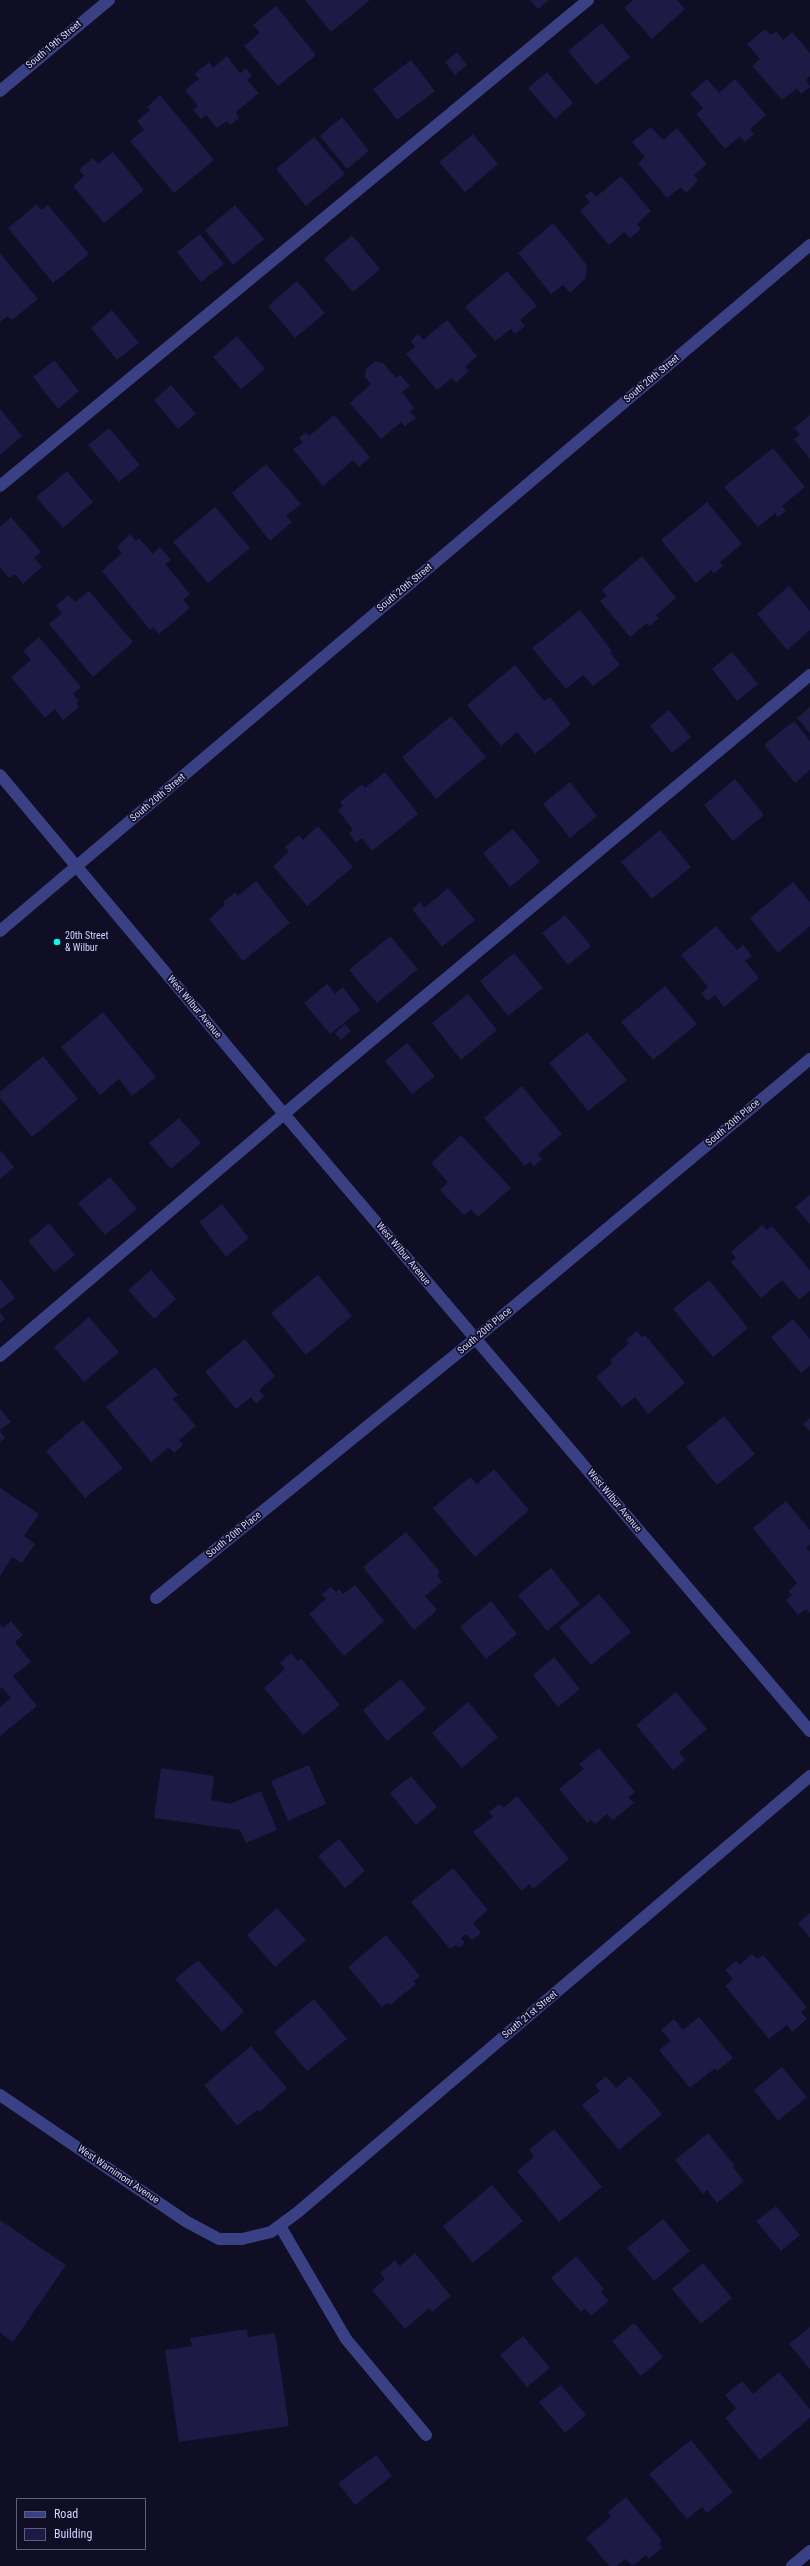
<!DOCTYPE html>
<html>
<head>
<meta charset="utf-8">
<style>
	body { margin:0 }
	#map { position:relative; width:810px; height:2566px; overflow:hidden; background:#0f0e25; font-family:"Roboto Condensed",sans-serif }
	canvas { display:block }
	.legend { position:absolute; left:16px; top:2498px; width:130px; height:52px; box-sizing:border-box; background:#0f0e25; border:1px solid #5d5d7c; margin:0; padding:5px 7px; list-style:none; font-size:12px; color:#d2d3ff }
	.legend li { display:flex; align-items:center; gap:8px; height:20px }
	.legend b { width:20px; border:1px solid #5d5d7c }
</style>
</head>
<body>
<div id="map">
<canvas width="810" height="2566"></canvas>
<ul class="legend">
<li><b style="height:5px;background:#394184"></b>Road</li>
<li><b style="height:11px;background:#1d1a46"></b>Building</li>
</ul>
</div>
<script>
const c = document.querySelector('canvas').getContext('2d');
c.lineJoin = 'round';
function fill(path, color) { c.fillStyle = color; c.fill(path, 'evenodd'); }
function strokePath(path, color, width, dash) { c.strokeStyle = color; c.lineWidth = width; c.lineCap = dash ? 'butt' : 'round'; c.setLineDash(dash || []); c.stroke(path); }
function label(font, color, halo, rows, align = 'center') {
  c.font = font + ' "Roboto Condensed",sans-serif'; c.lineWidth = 3.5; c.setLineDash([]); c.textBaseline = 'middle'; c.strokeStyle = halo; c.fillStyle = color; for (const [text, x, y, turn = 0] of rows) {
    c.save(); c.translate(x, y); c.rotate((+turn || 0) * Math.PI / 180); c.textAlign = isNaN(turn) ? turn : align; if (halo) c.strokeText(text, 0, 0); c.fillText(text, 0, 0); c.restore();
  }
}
fill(new Path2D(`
	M305,0h65l-39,32z
	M530,0h19l-11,9z
	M633,0h44l8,9 -33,30 -28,-31z
	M276,6l40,49 -38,31 -34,-40 16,-13 -7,-8z
	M602,23l28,34 -34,28 -28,-34z
	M765,29l6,6 5,-4 7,9 9,-8 18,21v23l-4,4 4,7 -9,7 -4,-6 -15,12 -30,-34 8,-7 -13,-15z
	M457,52l10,13 -12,10 -10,-13z
	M227,56l13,17 6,-5 6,8 -5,4 12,13 -23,19 3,6 -9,7 -3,-4 -10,7 -11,-13 -5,4 -8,-9 5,-4 -13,-16 14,-11 -5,-5 15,-12 4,6z
	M411,60l24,31 -38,29 -24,-31z
	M547,72l26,31 -18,16 -27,-31z
	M707,79l12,14 16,-14 31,36 -16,14 4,5 -9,8 -5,-6 -15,13 -29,-35 7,-6 -13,-14z
	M160,95l54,65 -40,33 -44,-52 14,-11 -7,-9 13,-11 -3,-3z
	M342,117l27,34 -22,18 -27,-33z
	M651,127l12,13 14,-12 30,36 -13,11 4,6 -12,12 -5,-6 -14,11 -29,-35 7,-6 -13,-15z
	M473,134l25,30 -33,28 -26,-30z
	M314,137l31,37 -39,32 -30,-37z
	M113,152l31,38 -40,33 -31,-37 11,-10 -5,-6 14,-12 5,6z
	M621,176l30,35 -14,13 4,5 -11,9 -6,-6 -15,13 -29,-34 10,-9 -5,-6 6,-5 5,6z
	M37,204l4,6 7,-5 41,49 -36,29 -45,-55z
	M235,205l29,34 -31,26 -28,-35z
	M553,223l34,42 -2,14 -15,14 -7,-8 -12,9 -33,-41z
	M200,234l24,30 -23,18 -24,-30z
	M352,235l28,34 -27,23 -29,-33z
	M0,253l38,46 -26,21 -4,-4 -8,6z
	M507,271l30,35 -17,14 5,6 -10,8 -4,-5 -16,12 -30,-34z
	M297,281l28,32 -30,25 -27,-32z
	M112,310l27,33 -22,17 -26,-32z
	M447,320l30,36 -12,11 4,4 -13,12 -4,-5 -15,12 -31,-36 9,-7 -4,-6 7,-7 5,6z
	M237,336l28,33 -24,20 -28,-32z
	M54,360l25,31 -21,18 -25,-32z
	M375,361l8,2 13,15 4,-3 10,11 -8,6 12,16 -4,4 6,6 -11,8 -4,-4 -20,17 -31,-36 21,-19 -6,-7 1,-8z
	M171,385l25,29 -18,15 -24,-29z
	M0,409l22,27 -22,19z
	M334,415l36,42 -11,10 -6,-7 -30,26 -30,-37 10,-7 -4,-4 7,-6 3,4z
	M810,415v44l-16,-20 6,-5 -6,-6z
	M109,428l31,37 -21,17 -31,-37z
	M773,448l32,39 -23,19 4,5 -8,6 -3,-4 -17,14 -34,-40z
	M266,464l35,40 -15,12 6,6 -22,19 -38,-48z
	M67,471l26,31 -30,26 -27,-31z
	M707,502l35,42 -22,18 3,4 -9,8 -3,-4 -15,13 -35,-43z
	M215,507l35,41 -42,35 -35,-41z
	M11,517l30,35 -7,6 8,9 -19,17 -8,-10 -6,4 -9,-11v-40z
	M130,534l6,7 3,-3 14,16 7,-7 11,13 -6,4 25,30 -7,6 7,8 -31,26 -6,-7 -3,3 -48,-59 20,-18 -5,-6z
	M642,556l34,42 -20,17 3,3 -9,8 -3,-3 -17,14 -30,-36 7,-5 -5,-6z
	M789,586l21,25v19l-23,20 -30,-36z
	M89,591l44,51 -40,35 -44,-53 13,-11 -6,-7 12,-11 7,7z
	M580,610l32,41 -2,1 10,13 -27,21 -10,-11 -17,14 -34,-41z
	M39,637l42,50 -8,7 6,7 -3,2 3,4 -16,13 -8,-11 -10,9 -34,-41 20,-17 -8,-9z
	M732,652l26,32 -21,17 -25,-32z
	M515,665l29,36 6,-4 21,27 -36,30 -18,-22 -16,14 -34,-41z
	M810,707v26l-13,-15z
	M669,710l22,27 -19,16 -22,-27z
	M451,716l35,41 -50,42 -34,-42z
	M794,721l16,20v29l-15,13 -31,-38z
	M385,772l33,42 -46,37 -10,-13 -6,5 -7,-10 4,-3 -15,-20 5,-4 -3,-4 22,-18 3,4z
	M735,779l29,36 -31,26 -29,-36z
	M570,782l27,34 -27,22 -27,-34z
	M318,826l35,41 -46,39 -34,-40 16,-15 -4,-4 14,-12 4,5z
	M513,829l27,33 -30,25 -27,-34z
	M660,830l31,37 -39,32 -31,-37z
	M256,881l34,42 -47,38 -34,-42 16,-14 -2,-3 12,-10 3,4z
	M793,882l17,20v24l-32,27 -28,-35z
	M448,888l27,32 -33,27 -30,-38 8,-7 4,6z
	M565,915l26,31 -23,19 -26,-32z
	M716,926l21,24 6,-5 9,11 -7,5 14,17 -35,29 -9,-12 -8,6 -6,-8 7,-6 -27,-32z
	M390,936l28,33 -41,34 -28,-33z
	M514,953l29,35 -35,28 -28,-35z
	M327,984l8,10 8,-7 17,23 -30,24 -26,-31z
	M665,986l32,38 -44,36 -32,-38z
	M468,994l29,36 -36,30 -29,-37z
	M103,1012l53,65 -24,19 -13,-17 -19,16 -39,-48z
	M345,1024l6,7 -10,9 -6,-7z
	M587,1032l40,48 -39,31 -39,-48z
	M407,1043l28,33 -23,18 -27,-33z
	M43,1056l35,43 -46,38 -32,-39v-6z
	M522,1086l40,48 -24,20 4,5 -8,7 -4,-4 -5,4 -41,-48z
	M179,1118l22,25 -30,26 -22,-26z
	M461,1135l50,53 -33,29 -7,-8 -7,6 -24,-25 8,-8 -17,-19z
	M0,1150l14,17 -14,12z
	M110,1177l27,32 -32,26 -27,-32z
	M810,1195v29l-15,-17z
	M222,1204l27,34 -23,19 -27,-35z
	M49,1223l26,32 -21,17 -26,-31z
	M762,1225l5,5 5,-4 38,44v21l-11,9 -17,-20 -21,18 -30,-36 5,-4 -5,-6z
	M151,1270l25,29 -22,20 -26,-29z
	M318,1275l34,41 -46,39 -35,-42z
	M0,1279l15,19 -15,12z
	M709,1280l39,48 -35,29 -40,-48z
	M0,1312l5,7 -5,4z
	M89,1317l30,35 -35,30 -30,-35z
	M793,1319l17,20v27l-9,7 -30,-36z
	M637,1331l5,6 3,-2 40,48 -37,31 -13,-17 -13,10 -26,-30 16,-14 -2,-3 19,-17 -3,-3z
	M245,1339l30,37 -16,14 5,6 -8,8 -5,-7 -15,12 -31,-37z
	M155,1367l23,28 -5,4 23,27 -17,14 4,5 -9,8 -5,-6 -18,15 -45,-55z
	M0,1409l11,13 -11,8z
	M724,1416l31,38 -38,31 -31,-38z
	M810,1418v13l-7,-7z
	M83,1420l40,48 -38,30 -39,-47z
	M0,1431l5,7 -5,4z
	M494,1469l35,41 -54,47 -42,-49 37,-31 7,7z
	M0,1488l39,26 -15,22 11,8 -13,19 -10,-6 -12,19z
	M786,1501l24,29v14l-4,4 4,4v61l-4,-4 -8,6 -12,-15 6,-5 -4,-4 9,-8 -44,-55z
	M406,1532l34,40 -3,3 5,7 -17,14 12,14 -23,20 -51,-63z
	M551,1568l29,36 -33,27 -29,-36z
	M355,1585l29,36 -40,35 -35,-42 17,-15 -4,-5 9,-7 5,5 3,-3 4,5z
	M599,1594l32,38 -40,33 -32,-38z
	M491,1601l26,33 -31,25 -26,-32z
	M11,1621l12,14 -8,7 16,20 -18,14 24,30 -37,30v-29l11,-9 -9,-11 -2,2v-65l3,4z
	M291,1653l7,8 3,-3 39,47 -37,30 -39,-47 21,-19 -5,-6z
	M554,1657l26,32 -22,18 -25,-32z
	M401,1679l25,30 -39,32 -24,-31z
	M676,1692l31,37 -28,23 6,8 -12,10 -37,-45z
	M468,1702l30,35 -36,31 -30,-35z
	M599,1748l36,44 -7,5 6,6 -21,17 -6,-6 -12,10 -4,-4 -4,3 -28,-34 25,-20 -5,-5z
	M309,1765l17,39 -38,17 -17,-40z
	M161,1768l53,8 -3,24 19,4 31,-13 16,39 -31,13 -6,-13 -86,-12z
	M411,1776l26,31 -21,18 -26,-32z
	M517,1796l52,63 -36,30 -4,-5 -7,7 -49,-59 20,-15 -4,-5 10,-8 4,4z
	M339,1839l26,32 -20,17 -27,-32z
	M453,1868l35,42 -15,13 8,10 -9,7 -6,-6 -5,4 4,5 -7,5 -2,-3 -6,4 -39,-47z
	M277,1908l29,32 -31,27 -28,-32z
	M810,1913v25l-12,-15z
	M386,1935l34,41 -6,5 2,3 -26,21 -2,-3 -6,5 -34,-40z
	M752,1954l5,5 6,-4 44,52 -6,5 6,7 -15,13 -5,-7 -18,14 -44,-53 8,-7 -8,-9 11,-9 4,4z
	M198,1960l46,51 -22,21 -47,-53z
	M314,1999l33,40 -40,32 -33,-39z
	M699,2017l34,41 -16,13 -2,-3 -25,20 -31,-38 12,-9 -10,-11 13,-11 9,11z
	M251,2046l36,42 -28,24 -2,-2 -20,16 -33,-41z
	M782,2067l25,30 -29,24 -24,-31z
	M606,2076l10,12 14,-12 32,38 -43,36 -37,-45 18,-14 -5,-6z
	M554,2129l48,58 -43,35 -42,-51 17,-14 -5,-7z
	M708,2133l27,33 -2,1 11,14 -27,22 -10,-13 -4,4 -28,-34z
	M492,2185l31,36 -50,42 -30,-37z
	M776,2206l24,29 -19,16 -25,-30z
	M663,2219l27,32 -36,30 -27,-33z
	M0,2220l66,45 -53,77 -13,-9z
	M415,2253l36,43 -19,16 -3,-4 -24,21 -33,-39 13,-11 -5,-6 15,-13 5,6z
	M576,2256l28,33 -3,3 8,9 -18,15 -6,-8 -4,4 -30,-34z
	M703,2263l29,35 -31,26 -29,-35z
	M634,2323l29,34 -22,19 -29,-35z
	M810,2327v42l-21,-25z
	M247,2329l1,8 27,-4 14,93 -110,16 -14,-92 27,-4 -2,-8z
	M523,2336l27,32 -23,19 -27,-32z
	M779,2372l31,37v9l-50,42 -35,-42 11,-10 -11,-13 17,-14 11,13z
	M561,2385l25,30 -21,18 -26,-31z
	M691,2440l42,52 -26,21 -5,-6 -15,12 -38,-45z
	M376,2455l16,21 -37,29 -17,-22z
	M626,2497l36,44 -3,3 3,4 -13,11 -3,-4 -13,11 -8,-7 -8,7h-8l-23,-28 25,-21 -3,-5z`), '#1d1a46');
strokePath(new Path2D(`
	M0,91l109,-91
	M0,486l588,-486
	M0,775l284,339 526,617
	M0,931l810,-686
	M0,1356l317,-270 493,-411
	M156,1598l319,-259 335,-280
	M0,2095l187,127 32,17h23l29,-7 27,-20 512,-436
	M280,2226l66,113 80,96
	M792,2566l18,-15`), '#394184', 12);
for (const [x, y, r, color] of [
	[57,942,4,"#00fdf1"]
]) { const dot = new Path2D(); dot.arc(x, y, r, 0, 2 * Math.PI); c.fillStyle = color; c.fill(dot); strokePath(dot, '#0f0e25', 1.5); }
label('10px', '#d2d3ff', '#0f0e25', [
	["South 19th Street",54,45,-40],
	["South 20th Street",652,379,-40],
	["South 20th Street",405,588,-40],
	["South 20th Street",158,798,-40],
	["West Wilbur Avenue",194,1007,50],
	["South 20th Place",733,1123,-40],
	["West Wilbur Avenue",403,1254,50],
	["South 20th Place",485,1331,-40],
	["West Wilbur Avenue",614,1501,50],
	["South 20th Place",234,1535,-39],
	["South 21st Street",530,2015,-40],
	["West Warnimont Avenue",118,2175,34]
]);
label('10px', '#d2d3ff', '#0f0e25', [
	["20th Street",65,936],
	["& Wilbur",65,948]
], 'left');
</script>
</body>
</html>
